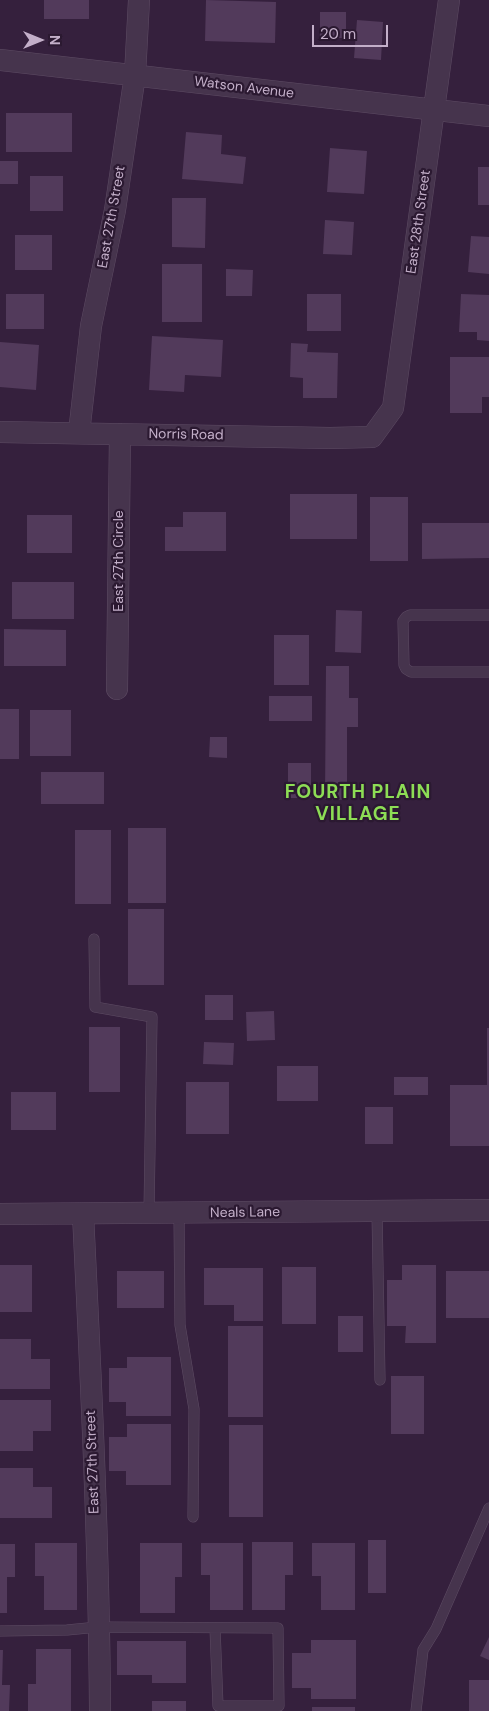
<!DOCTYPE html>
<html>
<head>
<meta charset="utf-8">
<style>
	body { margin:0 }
	#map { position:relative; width:489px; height:1711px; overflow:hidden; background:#35203d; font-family:"DM Sans",sans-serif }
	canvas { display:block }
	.north { position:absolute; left:15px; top:15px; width:50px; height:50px; -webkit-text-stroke:4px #2b1931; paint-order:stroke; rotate:90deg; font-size:14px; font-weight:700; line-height:20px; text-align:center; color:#c3afc9 }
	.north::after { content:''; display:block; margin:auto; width:18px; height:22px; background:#c3afc9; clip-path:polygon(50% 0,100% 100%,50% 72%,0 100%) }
	.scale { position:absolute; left:312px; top:25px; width:76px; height:22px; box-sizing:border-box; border:2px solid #c3afc9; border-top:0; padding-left:6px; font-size:15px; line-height:18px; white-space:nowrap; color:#c3afc9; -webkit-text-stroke:4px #2b1931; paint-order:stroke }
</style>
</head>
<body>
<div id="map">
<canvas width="489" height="1711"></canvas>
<div class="north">N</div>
<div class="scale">20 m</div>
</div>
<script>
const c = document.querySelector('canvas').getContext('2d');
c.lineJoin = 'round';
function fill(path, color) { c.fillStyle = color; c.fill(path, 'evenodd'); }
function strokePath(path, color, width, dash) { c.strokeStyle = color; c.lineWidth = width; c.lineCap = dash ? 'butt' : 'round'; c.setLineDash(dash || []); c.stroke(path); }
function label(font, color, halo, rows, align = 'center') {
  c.font = font + ' "DM Sans",sans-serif'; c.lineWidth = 4.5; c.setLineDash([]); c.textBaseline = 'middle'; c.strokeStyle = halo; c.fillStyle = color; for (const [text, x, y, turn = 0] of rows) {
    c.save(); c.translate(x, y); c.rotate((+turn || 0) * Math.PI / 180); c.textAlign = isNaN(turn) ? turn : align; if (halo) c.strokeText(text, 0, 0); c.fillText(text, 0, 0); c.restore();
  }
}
fill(new Path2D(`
	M44,0h45v19h-45z
	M206,0l70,2 -1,41 -70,-2z
	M320,12h26v26h-26z
	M357,20l26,2 -2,38 -27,-2z
	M6,113h66v39h-66z
	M186,132l36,3 -1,19 25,3 -3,27 -61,-5z
	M330,148l37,3 -3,43 -37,-2z
	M0,161h18v23h-18z
	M478,167h11v38h-11z
	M30,176h33v35h-33z
	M172,198h34l-1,50 -33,-1z
	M325,220l29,2 -2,33 -29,-1z
	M15,235h37v35h-37z
	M471,236l18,1v37l-21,-2z
	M162,264h40v58h-40z
	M226,269l27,1 -1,26h-26z
	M6,294h38v35h-38z
	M307,294h34v37h-34z
	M461,294l28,1v46l-12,-1v-8h-18z
	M152,336l71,4 -2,37 -36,-2 -1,17 -35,-2z
	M0,342l39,3 -3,45 -36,-3z
	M291,343l17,1 -1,8 31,1 -1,45h-34v-20l-13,-1z
	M450,357h39v40h-7v16h-32z
	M290,494h67v45h-67z
	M370,497h38v64h-38z
	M183,512h43v39h-61v-24h18z
	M27,515h45v38h-45z
	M422,523h67v35l-67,1z
	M12,582h62v37h-62z
	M336,610l26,1 -1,42 -26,-1z
	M4,629l62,1v36h-62z
	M274,635h35v50h-35z
	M326,666h23v32h9v29h-11v73l-22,-1z
	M269,696h43v25h-43z
	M0,709h19v50h-19z
	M30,710h41v46h-41z
	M210,737h17v21l-18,-1z
	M288,763h23v35h-23z
	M41,772h63v32h-63z
	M128,828h38v75h-38z
	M75,830h36v74h-36z
	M128,909h36v76h-36z
	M205,995h28v25h-28z
	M274,1011l1,29 -28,1 -1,-29z
	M89,1027h31v65h-31z
	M487,1028h2v118h-39v-61h37z
	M204,1042l30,1 -1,22 -30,-1z
	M277,1066h41v35h-41z
	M394,1077h34v18h-34z
	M186,1082h43v52h-43z
	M11,1092h45v38h-45z
	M365,1107h28v37h-28z
	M0,1265h32v47h-32z
	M402,1265h34v78h-31l1,-17h-19v-46h15z
	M282,1267h34v57h-34z
	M204,1268h59v53h-29v-16h-30z
	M117,1271h47v37h-47z
	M446,1271h43v47h-43z
	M338,1316h25v36h-25z
	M228,1326h35v91h-35z
	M0,1339h31v20h19v30h-50z
	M127,1357h44v59h-45v-14h-17v-34h18z
	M391,1376h33v58h-33z
	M0,1400h51v31h-18v20h-33z
	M127,1424h44v61h-45v-14h-17v-34h18z
	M229,1425h34v92h-34z
	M0,1468h33v19h19v31h-52z
	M368,1540h18v53h-18z
	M252,1542h41v33h-8v35h-33z
	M35,1543h42v67h-33v-34h-9z
	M140,1543h42v34h-7v36h-35z
	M201,1543h42v67h-33v-35h-9z
	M312,1543h43v67h-34v-34h-9z
	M0,1544h15v33h-8v36h-7z
	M489,1637v23l-9,-4z
	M311,1640h45v59h-45v-11h-19v-35h19z
	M117,1641h69v42h-34v-8h-35z
	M36,1649h35v62h-43v-27h8z
	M0,1650h3l-1,35h8l-1,26h-9z
	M469,1680h20v31h-20z
	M152,1701h34v10h-34z
	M312,1707h43v4h-43z`), '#523a5b');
const lane = new Path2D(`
	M489,615h-79l-4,2 -3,4 1,44 2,4 5,3h78
	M94,939l1,68 57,10 -3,196
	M377,1211l3,169
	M179,1213l1,112 14,84 -1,108
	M0,1631l67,-1 31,-3 180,1 1,78h-61l-3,-78
	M416,1711l7,-61 13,-21 53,-121`);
const street = new Path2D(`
	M0,60l489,56
	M0,432l330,6 42,-1 21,-29 56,-408
	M79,433l12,-107 24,-116 20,-135 4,-75
	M117,689l3,-255
	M0,1214l489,-4
	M83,1214c8,165 16,331 17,497`);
strokePath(lane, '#5e4c64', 11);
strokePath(street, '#5e4c64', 22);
strokePath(lane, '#46344d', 10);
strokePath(street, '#46344d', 21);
label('14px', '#c3afc9', '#2b1931', [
	["Watson Avenue",244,88,7],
	["East 27th Street",112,217,-80],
	["East 28th Street",419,222,-82],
	["Norris Road",186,435,1],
	["East 27th Circle",119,561,-90],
	["Neals Lane",245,1213,-1],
	["East 27th Street",93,1462,-92]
]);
c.letterSpacing = '1px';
label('bold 19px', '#8ddd55', '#2b1931', [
	["FOURTH PLAIN",358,793],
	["VILLAGE",358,815]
]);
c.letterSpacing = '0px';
</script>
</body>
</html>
